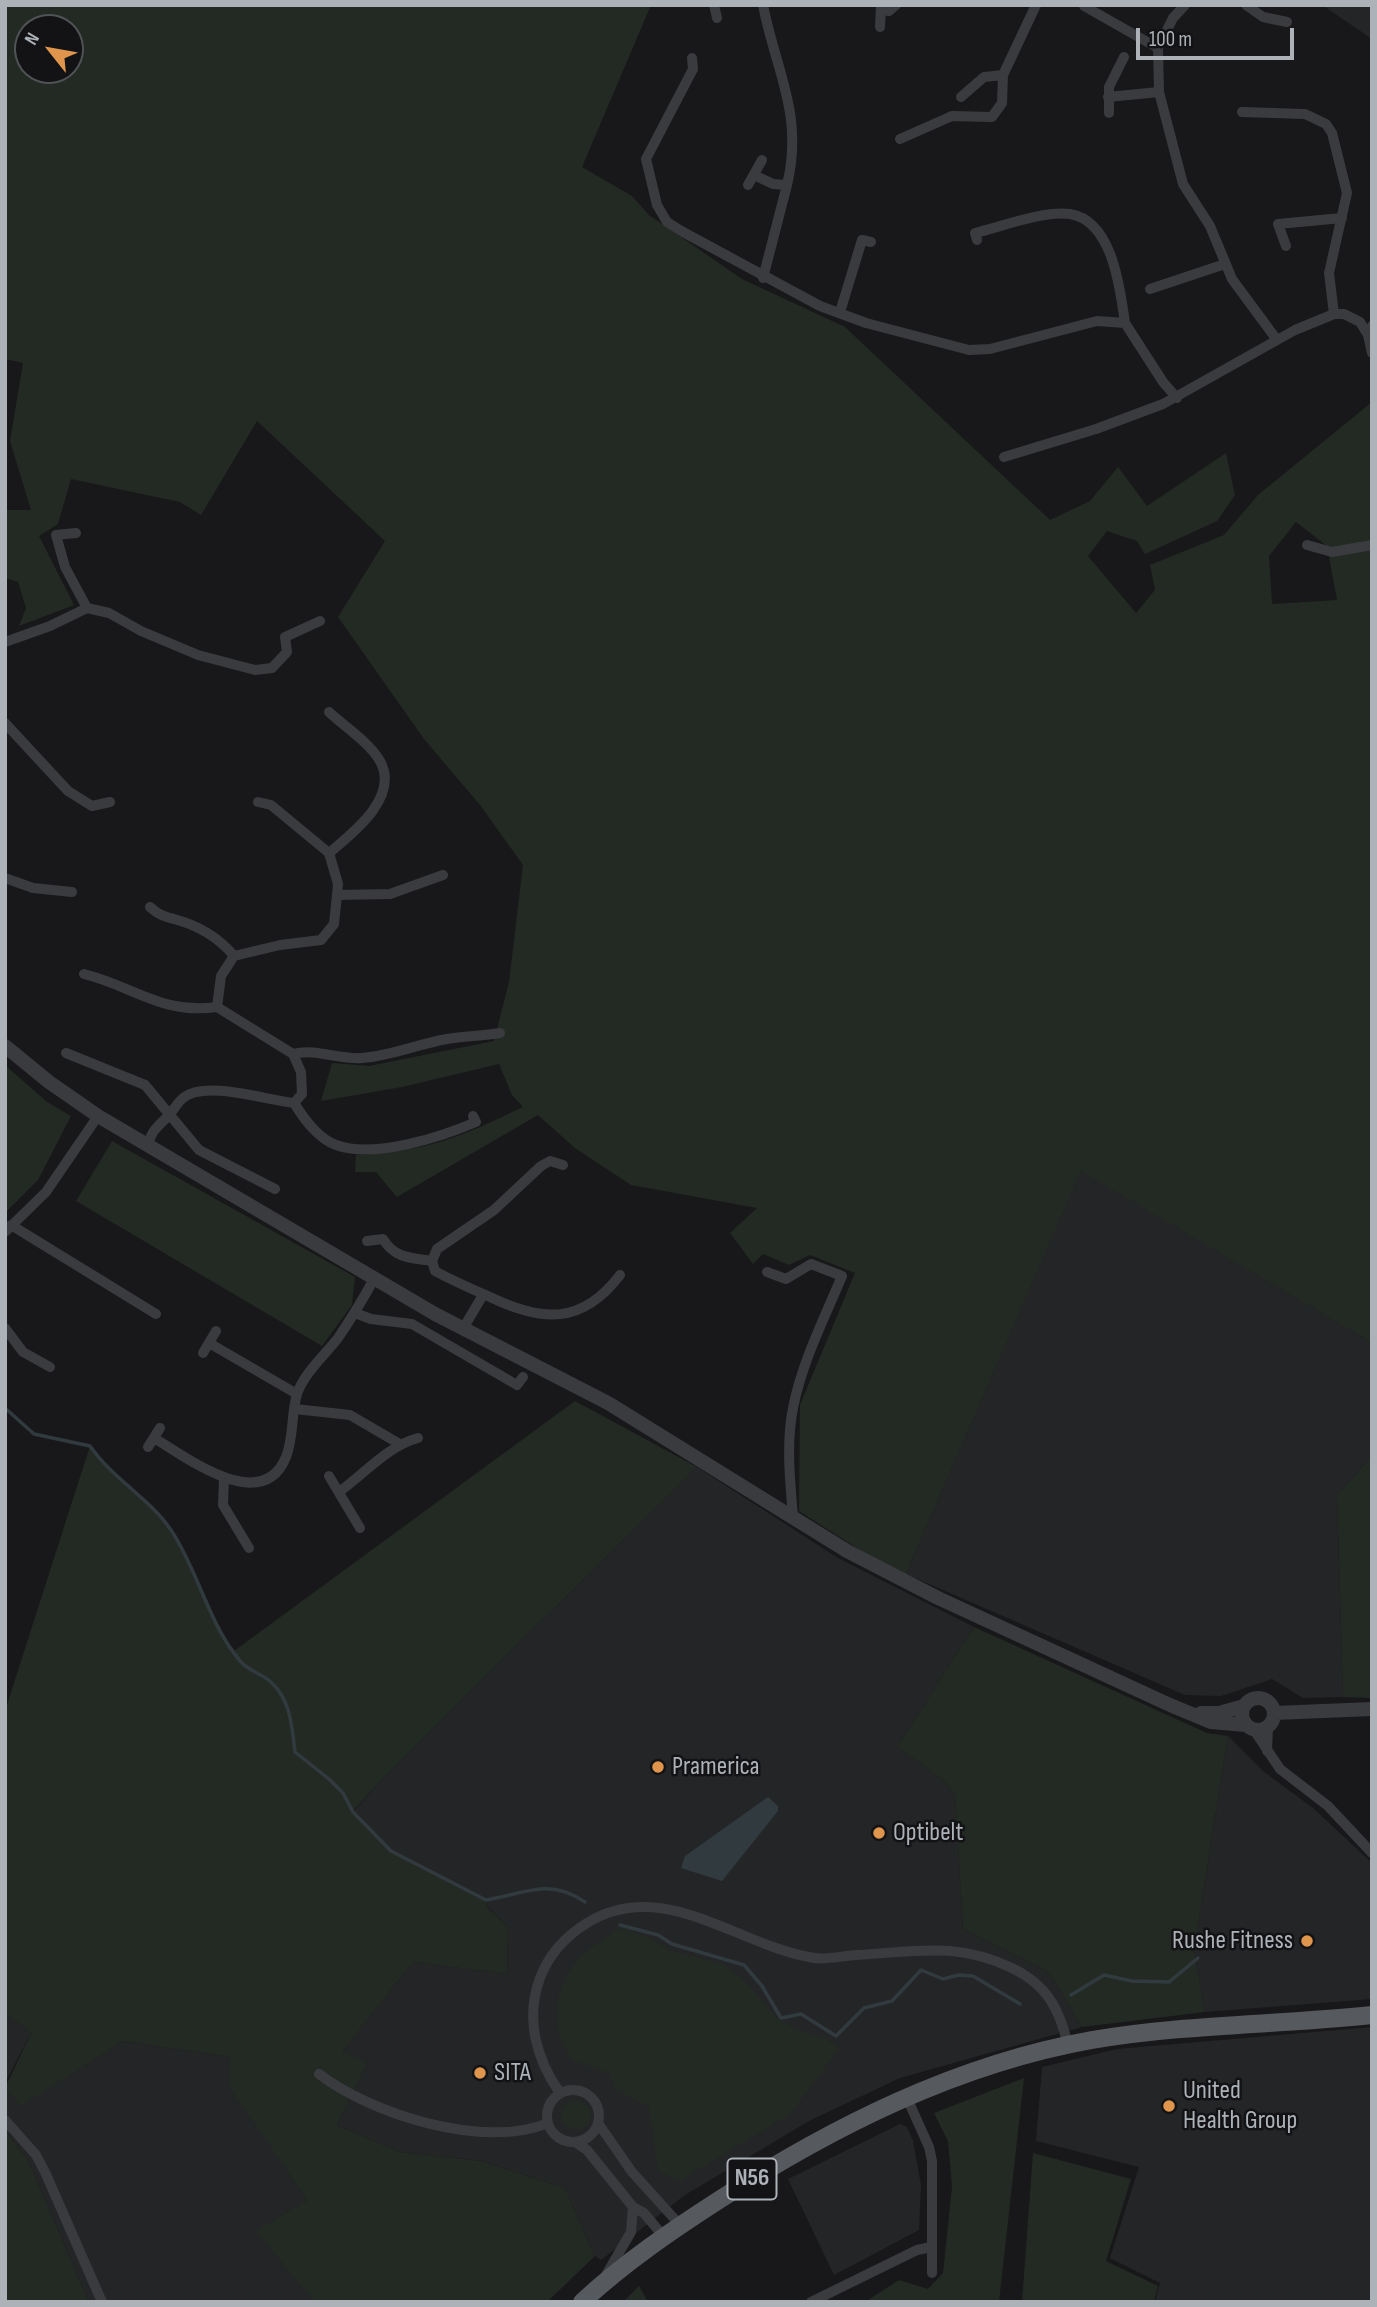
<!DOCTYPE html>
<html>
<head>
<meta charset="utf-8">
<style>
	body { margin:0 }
	#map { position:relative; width:1377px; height:2307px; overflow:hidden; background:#18181a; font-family:"Sofia Sans Condensed",sans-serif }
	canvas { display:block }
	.frame { position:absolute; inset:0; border:7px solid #acb2b8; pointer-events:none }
	.north { position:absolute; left:14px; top:14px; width:70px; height:70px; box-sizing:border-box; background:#131315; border:2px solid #505356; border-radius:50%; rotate:301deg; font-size:19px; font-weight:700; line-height:28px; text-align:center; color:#acb2b8 }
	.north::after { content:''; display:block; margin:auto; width:24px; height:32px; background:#df964c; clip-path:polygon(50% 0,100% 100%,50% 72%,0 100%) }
	.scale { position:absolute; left:1136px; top:28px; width:158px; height:32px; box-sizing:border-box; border:4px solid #acb2b8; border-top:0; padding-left:9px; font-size:21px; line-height:24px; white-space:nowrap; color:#acb2b8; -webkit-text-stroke:5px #131315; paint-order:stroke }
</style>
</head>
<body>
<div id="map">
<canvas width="1377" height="2307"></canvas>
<div class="frame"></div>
<div class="north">N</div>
<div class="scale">100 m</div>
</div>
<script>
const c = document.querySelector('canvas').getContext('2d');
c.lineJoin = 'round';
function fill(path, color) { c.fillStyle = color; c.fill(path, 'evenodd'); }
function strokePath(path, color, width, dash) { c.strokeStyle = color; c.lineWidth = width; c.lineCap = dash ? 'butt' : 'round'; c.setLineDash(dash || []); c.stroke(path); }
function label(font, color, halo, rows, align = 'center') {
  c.font = font + ' "Sofia Sans Condensed",sans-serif'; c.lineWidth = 5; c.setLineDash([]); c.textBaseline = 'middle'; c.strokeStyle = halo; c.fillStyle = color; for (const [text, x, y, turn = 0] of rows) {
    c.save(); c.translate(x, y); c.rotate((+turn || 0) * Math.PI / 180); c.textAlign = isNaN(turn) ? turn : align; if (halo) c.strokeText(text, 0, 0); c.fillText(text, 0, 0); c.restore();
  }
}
fill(new Path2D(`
	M1322,5h50v34z
	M1081,1170l291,173v113l-35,39 6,202 -40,1 -31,-19 -51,17 -36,-1 -279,-121z
	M697,1467l141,91 136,69 -77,120 49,35 9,13 8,134 86,43 33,55 -182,51 -91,43 -124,74 -84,65 -6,-4 -30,-68 -83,-27 -82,-9 -63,-27 31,-63 -27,-9 72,-91 94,12 1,-47 -21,-21 -1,-6 -95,-49 -38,-39 35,-39z
	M1228,1736l36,36 49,36 59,55v136l-167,13 -11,-62z
	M5,2013l26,20 -26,50z
	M1372,2027v275h-217l5,-19 -50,-25 29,-91 -103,-26 6,-74 75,-18z
	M123,2041l108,16 -2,28 78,115 -50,31 57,71h-225l-61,-142 -23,-30v-42l16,17z
	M900,2124l7,3 6,14 8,44 -2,45 -85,45 -46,-96z`), '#242527');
fill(new Path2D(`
	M5,5h646l-69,162 50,29 17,19 93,64 103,48 205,193 40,-19 28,-34 29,39 79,-53 9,42 -18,26 -72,33 -8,-13 -30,-10 -19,25 48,57 19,-23 -5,-25 74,-30 34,-40 114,-93v941l-291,-172 -175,403 -43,-22 -64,-41 1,-106 55,-132 -45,-18 -21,10 -26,-11 -10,10 -23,-31 27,-25 -126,-23 -56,-37 -37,-33 -141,82 -21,-25h-21l1,-17c72,-4 103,-17 167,-48l-11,-12 -13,-31 -97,23 -81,14 11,-38 37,3 125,-25 15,-59 14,-117 -43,-60 -56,-66 -86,-122 47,-76 -128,-120 -56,94 -21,-13 -109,-23 -13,45 -19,12 35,69 -55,21 7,-18 -8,-26 -13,-4v-68h26l-21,-69 13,-78 -18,-4zM28,28h42v42h-42zM1296,522l31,24 10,54 -65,4 -3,-48z
	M5,1065l42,37 24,14 -33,64 -33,33z
	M112,1141l243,136 -3,28 -30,41 -246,-145z
	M575,1401l122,66 -309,306 -35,38 38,40 95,49 1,7 21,20 -1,47 -94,-12 -71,90 26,10 -31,63 63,27 82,9 83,27 30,68 -48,46h-233l-58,-71 51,-31 -79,-115 2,-28 -107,-16 -102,65 -16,-18 26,-55 -26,-20v-302l85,-265c22,32 56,50 79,81 28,38 39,85 65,124z
	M1372,1456v242l-29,-1 -6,-202z
	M974,1627l233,106 21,3 -34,214 11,62 -123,15 -33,-55 -86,-43 -8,-134 -9,-13 -49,-35z
	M622,1928l28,10 19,12 54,14 23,18 31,36 20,12 28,8 14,11 -49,65 -110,67 -22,-10 -9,-64 -34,-18 -6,-16 -39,-14c-4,-10 -10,-21 -12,-31 -8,-49 25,-79 64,-100z
	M1024,2078l-25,224h-134l34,-22 29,9 15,-16 9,-86 -4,-46 -14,-28z
	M561 2115a15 15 0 1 1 30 0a15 15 0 1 1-30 0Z
	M5,2130l23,30 61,142h-84z
	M1033,2153l98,26 -25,82 52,25 -4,16h-132z
	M639,2286l9,16h-25z`), '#232a23');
fill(new Path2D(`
	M768,1797l10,9v5l-56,70 -41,-13 4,-12z`), '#313b3f');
strokePath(new Path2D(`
	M5,1408l29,26 56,12c23,33 58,51 81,84 28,42 37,94 70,132 8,9 22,12 31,21 19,18 20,45 23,69l34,27 14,14 10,19 38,39 95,49c39,-6 62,-23 99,2
	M620,1925l38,10 14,9 72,21 18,21 19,32 20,-4 35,22 28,-28 28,-7 29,-31 22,9 16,-4 14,1 47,28
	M1071,1995l33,-20 28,6 37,1 29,-24`), '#313b3f', 3.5);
strokePath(new Path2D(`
	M714,5l3,13
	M763,5c13,67 41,109 24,180
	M1246,5l17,12 24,5
	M1084,6l74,42 1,44 24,92 27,42 22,53 45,61
	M882,10l7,1 7,-6
	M880,27l1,-22
	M1158,48l15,-30 12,-13
	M692,58l1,11 -47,90 11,46 10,17 16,10 137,74 46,17 103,27 21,-1 107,-28 28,2c-5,-34 -12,-102 -55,-109 -25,-4 -70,13 -95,19l2,7
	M961,97l23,-20 19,-2
	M1108,97l51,-5
	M1242,112l63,2 21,10 6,9 15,60 -18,80 5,41
	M1109,113v-26l15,-30
	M900,139l52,-23 40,1 10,-14 1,-28 33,-70
	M754,175l19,9 14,1 -24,93
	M748,185l14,-25
	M1286,246l-8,-22 64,-6
	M1150,289l75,-25
	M840,312l22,-72 9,2
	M1125,323l38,59 14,16
	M1368,335l4,18
	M1004,457l92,-28 67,-25 132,-74 39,-16h10l16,8 8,13 4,-9
	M76,533l-20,2 9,32 22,41
	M1307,545l25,7 40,-7
	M5,642l45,-16 37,-18 22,5 32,18 57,24 57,15 17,-2 15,-16 -2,-15 35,-16
	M5,723l63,68 24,15 18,-4
	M258,802l13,3 58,48c24,-20 71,-56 51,-92 -11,-19 -35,-34 -51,-49
	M329,853l9,31 -1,11 53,-1 53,-19
	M5,878l28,10 39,4
	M150,907c9,8 13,9 24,12 23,6 45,19 60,37l46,-11 41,-5 13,-16 3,-29
	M84,974c49,12 78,41 133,33l4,-31 13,-20
	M66,1053l79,32 54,65 76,39
	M293,1054c23,-6 46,6 69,4 29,-2 56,-14 85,-19 17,-3 35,-3 53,-6
	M294,1103c10,16 24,36 42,42 38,14 105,-8 140,-23l-3,-6
	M148,1145c4,-16 10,-18 21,-30 5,-5 8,-12 14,-17 23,-18 82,2 111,5l8,-9 -1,-22 -8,-18 -76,-47
	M563,1165l-13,-4 -9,5 -47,44 -57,39 -5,12 3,10c18,10 37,18 55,26 52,25 92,28 130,-22
	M11,1225l145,89
	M5,1232l41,-40 52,-76
	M367,1241l16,-2c11,19 28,19 49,22
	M767,1272l19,7 25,-15 31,12c-18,43 -40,86 -49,132 -7,35 -3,73 0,108
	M355,1313l16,6 41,5 105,61 6,-8
	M464,1327l19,-32
	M5,1328l18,24 27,15
	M209,1343l88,51
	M203,1353l13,-22
	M295,1409l55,6 48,28
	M154,1438c32,19 108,78 132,19 8,-20 5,-43 11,-63 7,-21 28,-39 41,-56 13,-19 25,-39 36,-59
	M148,1447l12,-19
	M329,1476l31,52
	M224,1478l-1,27 26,43
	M339,1492c25,-18 49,-46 79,-54
	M1254,1730l26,39 48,37 44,47
	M1267,1751l1,-24
	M319,2074c52,40 166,76 229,49
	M547 2116a26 26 0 1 1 52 0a26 26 0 1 1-52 0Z
	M560,2093c-24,-34 -35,-75 -20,-115 9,-24 26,-42 47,-55 76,-47 151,23 227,35 13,2 28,-2 42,-3 60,-3 99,-14 156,13 35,17 47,40 56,77
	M907,2098l22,49 3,14v112
	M5,2120l31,35 9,17 57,130
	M598,2123l34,49 48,53
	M575,2142l12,8 46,57 11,6 20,24
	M606,2275l25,-43 2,-25
	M811,2302l106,-52 14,-3`), '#3a3b3f', 10);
strokePath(new Path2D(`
	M5,1046l44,36 49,34 337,198 173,89 239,148 91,47 232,107 41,17 35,3
	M1242 1714a16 16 0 1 1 32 0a16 16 0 1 1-32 0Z
	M1201,1713h18l25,-7
	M1275,1713l97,-4`), '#3a3b3f', 14);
strokePath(new Path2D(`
	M582,2302c42,-39 89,-71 137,-102 113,-73 238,-136 373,-160 92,-16 187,-15 280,-25`), '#56595d', 18);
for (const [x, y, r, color] of [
	[658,1767,7,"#df964c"],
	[879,1833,7,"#df964c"],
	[1307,1941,7,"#df964c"],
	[480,2073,7,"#df964c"],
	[1169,2106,7,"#df964c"]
]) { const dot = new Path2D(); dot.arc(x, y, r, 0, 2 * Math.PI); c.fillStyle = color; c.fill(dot); strokePath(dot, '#131315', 2.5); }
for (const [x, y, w] of [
	[752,2179,49]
]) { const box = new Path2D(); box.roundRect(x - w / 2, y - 20.5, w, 41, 5); c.fillStyle = '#131315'; c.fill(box); strokePath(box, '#acb2b8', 2); }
label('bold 24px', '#acb2b8', null, [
	["N56",752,2179]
]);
label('26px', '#acb2b8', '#131315', [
	["Pramerica",672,1767],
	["Optibelt",893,1833],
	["Rushe Fitness",1293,1941,"right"],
	["SITA",494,2073],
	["United",1183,2091],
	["Health Group",1183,2121]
], 'left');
</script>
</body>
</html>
